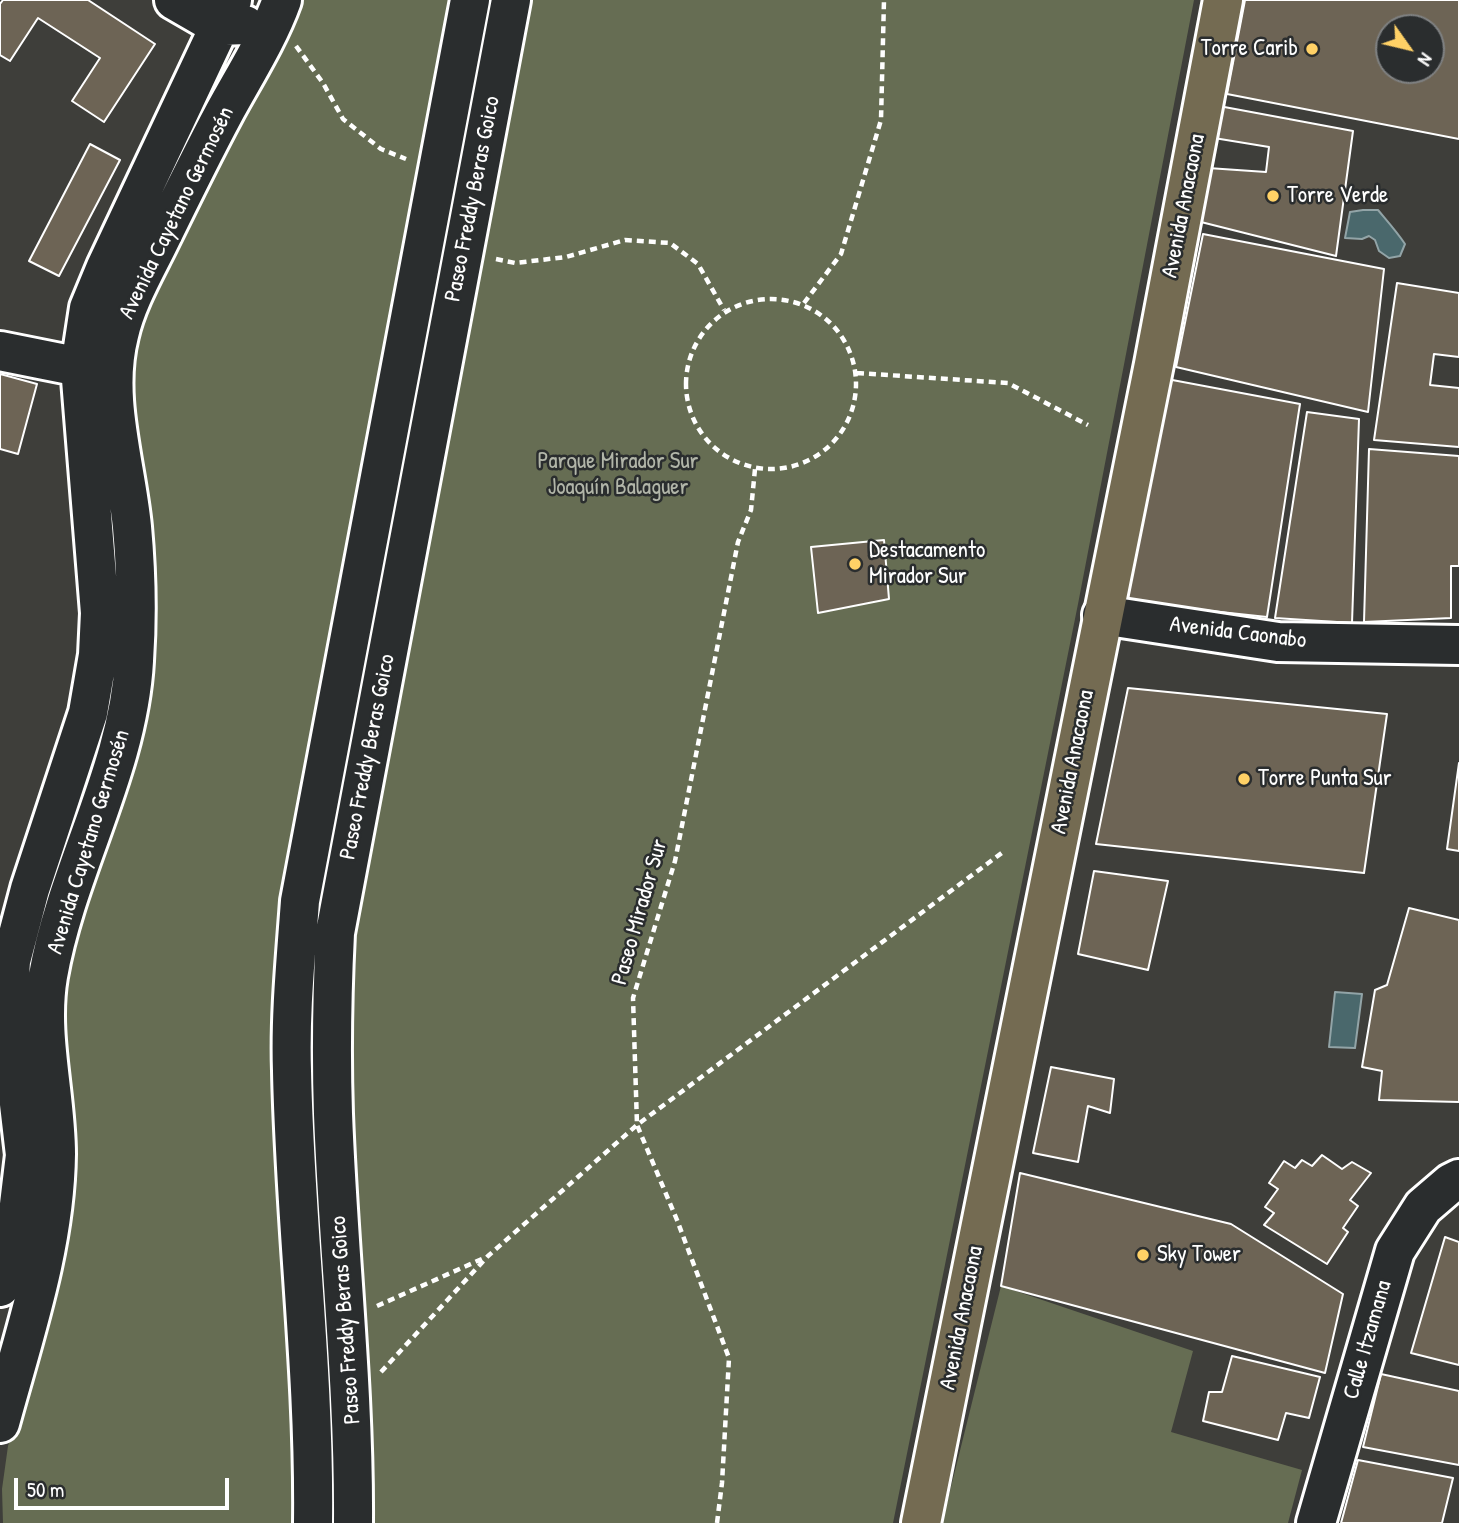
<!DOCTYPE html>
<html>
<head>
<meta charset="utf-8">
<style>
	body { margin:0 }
	#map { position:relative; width:1459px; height:1523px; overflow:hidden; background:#3e3e3a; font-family:"Patrick Hand",sans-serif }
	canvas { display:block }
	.north { position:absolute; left:1375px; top:14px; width:70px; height:70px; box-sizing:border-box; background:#2a2d2e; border:2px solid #7f8182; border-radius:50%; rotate:124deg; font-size:19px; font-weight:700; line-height:28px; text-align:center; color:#fff }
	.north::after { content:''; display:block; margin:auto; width:24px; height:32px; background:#ffd166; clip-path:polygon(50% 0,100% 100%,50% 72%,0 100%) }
	.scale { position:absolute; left:14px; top:1478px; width:215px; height:32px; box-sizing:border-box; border:4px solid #fff; border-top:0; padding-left:9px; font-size:21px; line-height:24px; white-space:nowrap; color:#fff; -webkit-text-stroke:5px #2a2d2e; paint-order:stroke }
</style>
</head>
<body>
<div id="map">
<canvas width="1459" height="1523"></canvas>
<div class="north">N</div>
<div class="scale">50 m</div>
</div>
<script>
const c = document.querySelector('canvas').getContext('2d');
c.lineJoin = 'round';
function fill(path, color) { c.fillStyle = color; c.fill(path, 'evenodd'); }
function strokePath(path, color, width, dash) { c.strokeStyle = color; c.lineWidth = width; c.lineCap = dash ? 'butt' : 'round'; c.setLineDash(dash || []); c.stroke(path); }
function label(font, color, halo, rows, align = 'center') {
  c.font = font + ' "Patrick Hand",sans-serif'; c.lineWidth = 5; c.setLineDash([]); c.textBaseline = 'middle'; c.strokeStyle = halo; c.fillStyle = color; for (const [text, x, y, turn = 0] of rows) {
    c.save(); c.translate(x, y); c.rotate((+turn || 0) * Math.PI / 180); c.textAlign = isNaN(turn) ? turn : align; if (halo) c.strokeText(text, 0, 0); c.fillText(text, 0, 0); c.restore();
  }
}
fill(new Path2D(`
	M288,0h906l-116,604 -185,919h-890l-1,-34 6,-43 50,-184 5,-293 54,-169 16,-462z
	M1001,1286l192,65 -22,81 131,38 -14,53h-346z`), '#666d53');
const water = new Path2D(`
	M1363,210h15c10,12 19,22 27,34l-5,12 -11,2 -10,-7 -4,-11 -6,-4 -7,3 -17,-1 5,-26z
	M1335,992l27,2 -7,54 -26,-1z`);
fill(water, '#4a686c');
strokePath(water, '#92a4a7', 2);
const building = new Path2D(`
	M3,0h85l67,44 -51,78 -32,-21 28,-43 -62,-40 -28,43 -10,-6v-51z
	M1245,0h214v139l-232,-45zM1389,28h42v42h-42z
	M1219,106l134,25 -17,125 -139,-35 11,-53 58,4 3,-25 -55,-9z
	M90,144l30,16 -61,116 -30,-15z
	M1203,234l181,35 -16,143 -192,-45z
	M1397,283l62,10v64l-25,-3 -4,31 29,3v59l-85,-7z
	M0,374l37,10 -19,70 -18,-5z
	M1167,379l133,25 -33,213 -140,-15z
	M1307,412l52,7 -7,204 -77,-5z
	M1369,449l90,7v110h-8v52l-87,4z
	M884,540l5,59 -71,14 -7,-66z
	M1128,688l259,26 -23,159 -268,-29z
	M1459,763v88l-12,-2z
	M1094,871l74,10 -20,89 -70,-16z
	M1409,908l50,12v182l-80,-2 3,-29 -20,-4 13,-77 12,-5z
	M1051,1067l63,12 -4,34 -22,-7 -10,56 -45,-9z
	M1322,1155l20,14 10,-7 19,11 -21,27 8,6 -15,22 5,4 -21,32 -63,-39 10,-12 -9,-6 13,-18 -9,-6 15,-22 11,7 7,-8 10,6z
	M1020,1173l211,51 112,70 -18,79 -324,-87z
	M1445,1237l14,5v123l-48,-12z
	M1232,1356l88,21 -11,41 -23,-5 -8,27 -75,-19 6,-29h13z
	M1381,1374l78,17v74l-96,-18z
	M1358,1460l95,18 -11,45h-101z`);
fill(building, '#6d6455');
strokePath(building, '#fff', 2);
const minor = new Path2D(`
	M174,0l45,26 26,-1
	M0,351l80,16
	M1102,615l176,27 181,3
	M0,1287l18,-74 7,-58 -13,-111 -3,-52 2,-31 19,-72 58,-176 10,-58 2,-42 -20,-246 9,-59 17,-41 126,-267
	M0,1423c24,-88 55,-177 56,-269 0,-59 -18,-119 -8,-178 19,-108 80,-205 86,-315 3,-45 2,-90 -2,-134 -6,-63 -29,-129 -13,-192 7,-31 24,-61 38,-89 22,-45 44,-90 67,-133 20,-37 44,-74 58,-113
	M313,1523c2,-151 -18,-301 -21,-452 -2,-57 4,-114 8,-170l170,-901
	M353,1523c1,-137 -15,-273 -20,-409 -2,-60 -1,-121 2,-181l176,-933
	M1316,1523l79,-272 28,-44 28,-24 8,-4`);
const major = new Path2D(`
	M921,1523l233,-1159 69,-364`);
strokePath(minor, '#fff', 44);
strokePath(major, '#fff', 44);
strokePath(new Path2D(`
	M296,46l27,37 20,36 38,30 25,10
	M496,259l19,4 51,-6 59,-17 45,3 28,21 26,46
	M686 384a85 85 0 1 1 170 0a85 85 0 1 1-170 0Z
	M804,303l37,-49 40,-134 3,-120
	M857,373l151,10 80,42
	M377,1306l107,-48
	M381,1372l107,-116 149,-131 366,-273
	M717,1523l5,-40 7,-125 -52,-138 -40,-95 -4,-127 42,-137 63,-319 13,-32 4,-41`), '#fff', 4.5, [7, 5]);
strokePath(minor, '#2a2d2e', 38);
strokePath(major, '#746b52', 38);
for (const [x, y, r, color] of [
	[1312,49,7,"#ffd166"],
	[1273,196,7,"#ffd166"],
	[855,564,7,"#ffd166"],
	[1244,779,7,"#ffd166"],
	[1143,1255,7,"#ffd166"]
]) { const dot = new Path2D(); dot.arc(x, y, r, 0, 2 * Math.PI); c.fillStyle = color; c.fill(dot); strokePath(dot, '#2a2d2e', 2.5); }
label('23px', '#fff', '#2a2d2e', [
	["Torre Carib",1298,49,"right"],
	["Torre Verde",1287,196],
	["Destacamento",869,551],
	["Mirador Sur",869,577],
	["Torre Punta Sur",1258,779],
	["Sky Tower",1157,1255]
], 'left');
label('23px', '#fff', '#2a2d2e', [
	["Paseo Freddy Beras Goico",473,199,-79],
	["Avenida Anacaona",1184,206,-79],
	["Avenida Cayetano Germosén",177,213,-64],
	["Avenida Caonabo",1238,633,7],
	["Paseo Freddy Beras Goico",368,757,-79],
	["Avenida Anacaona",1073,762,-79],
	["Avenida Cayetano Germosén",89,842,-73],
	["Paseo Mirador Sur",640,912,-74],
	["Avenida Anacaona",962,1318,-79],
	["Paseo Freddy Beras Goico",346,1320,-94],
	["Calle Itzamana",1368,1340,-74]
]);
label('23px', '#b2b6a9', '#2a2d2e', [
	["Parque Mirador Sur",618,462],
	["Joaquín Balaguer",618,488]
]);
</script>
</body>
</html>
